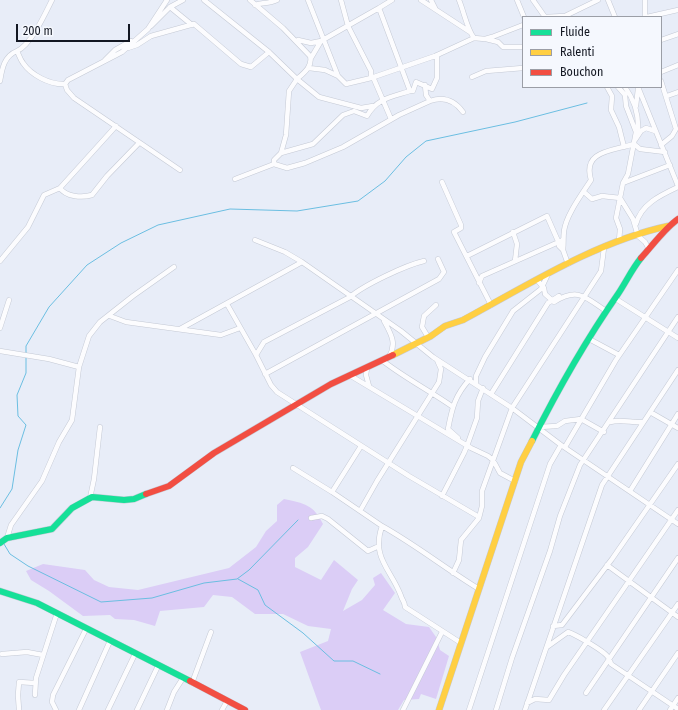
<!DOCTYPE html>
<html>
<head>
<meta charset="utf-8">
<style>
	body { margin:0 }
	#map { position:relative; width:678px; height:710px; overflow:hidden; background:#e8edf8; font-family:"Fira Sans Condensed",sans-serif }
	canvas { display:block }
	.legend { position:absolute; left:522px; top:16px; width:140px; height:72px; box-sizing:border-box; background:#f5f8fe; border:1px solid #9b9ea6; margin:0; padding:5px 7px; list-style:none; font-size:12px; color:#131722 }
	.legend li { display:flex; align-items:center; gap:8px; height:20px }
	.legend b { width:20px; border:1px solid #9b9ea6 }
	.scale { position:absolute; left:16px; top:24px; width:114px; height:18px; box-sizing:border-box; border:2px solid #131722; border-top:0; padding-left:5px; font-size:12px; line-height:14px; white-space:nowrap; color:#131722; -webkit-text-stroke:3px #f5f8fe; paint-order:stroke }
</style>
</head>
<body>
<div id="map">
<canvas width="678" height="710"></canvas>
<ul class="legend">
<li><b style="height:5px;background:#16e098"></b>Fluide</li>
<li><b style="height:5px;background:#ffcf43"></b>Ralenti</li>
<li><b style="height:5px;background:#f24e42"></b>Bouchon</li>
</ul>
<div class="scale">200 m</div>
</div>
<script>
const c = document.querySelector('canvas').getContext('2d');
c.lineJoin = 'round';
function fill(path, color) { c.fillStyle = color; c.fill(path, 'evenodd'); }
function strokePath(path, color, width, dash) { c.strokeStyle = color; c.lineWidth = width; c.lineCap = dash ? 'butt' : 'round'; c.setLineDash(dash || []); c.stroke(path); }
fill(new Path2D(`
	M284,499c20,4 30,6 39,25l-15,23 -13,11v9l26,13 13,-20 24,20 -6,9 -9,22 19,-11 13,-15 -2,-7 8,-5 14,20 -12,17 23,14 23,3 7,10 4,13 9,6 -13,43 -15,-5 -2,5 -15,1 -6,10h-77l-21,-58 28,-11 3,-12 -23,-3 -25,-12h-28l-23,-17 -19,-2 -9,12 -44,4 -5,15 -21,-6 -19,-1 -5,-4 -27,1 -34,-25 -18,-11 -5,-9 17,-7 42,6 9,10 15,7 29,3 91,-22 27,-21 10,-16 11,-10v-16z`), '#dbcdf6');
strokePath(new Path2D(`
	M26,353v-7l23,-39 38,-42 34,-22 37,-18 72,-16 67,2 61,-10 27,-20 21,-24 20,-16 89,-19 72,-19
	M0,508l12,-19 6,-39 8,-25 -8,-9 -1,-21 9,-22v-17
	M4,544l6,10 18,12 73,36 51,-4 52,-15 33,-4 12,-9 49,-50
	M238,579l20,11 7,15 38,28 31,28h19l27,13`), '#6bbee1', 1);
const street = new Path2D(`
	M52,0c-7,14 -21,45 -35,51 2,4 3,8 6,12 8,12 27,22 42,21
	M167,0l-19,29 -26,23 -54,28 -3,4 2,6 7,8 106,72
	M204,0l65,52 28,27c7,-6 16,-13 13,-23l-27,-28 -33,-28
	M308,0l30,76 8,8 25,-6 64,-22 39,-18 11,1 7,-2 31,-12
	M341,0l7,26 23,45v7
	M421,0l49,32
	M431,0l4,8
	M459,0c5,12 8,29 15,38
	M517,0l7,17
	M533,0l12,17
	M608,0l7,17
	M645,0v17
	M255,5c7,-3 14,-1 22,-5
	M170,7l22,18 2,-1 47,40 10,3 18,-15
	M545,17l20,-1 33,-16
	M647,17l31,-7
	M151,26l19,-19 13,-7
	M486,39l12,3 5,5h20
	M298,40l13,3 10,-2 58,-33
	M661,40l17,-6
	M128,48l9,-3 14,-9 43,-12
	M311,58l10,-17
	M105,60l10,-10 16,-9
	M309,68l16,2 13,6
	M661,72l17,-7
	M373,77l18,42
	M472,77l14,-6 37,-3
	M0,81c2,-12 4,-25 17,-30
	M661,81l15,48 -4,7 -11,9
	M425,85l1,10 4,6c14,-5 25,0 33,11
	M607,87l5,9 -1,14 8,17 5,20
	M618,87l7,8 1,11 10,26 -8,42 -5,9 -3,15 13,21 5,17 7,6 4,7
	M625,87c10,14 14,27 13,44
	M638,87l40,99
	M410,91h3l3,-9 16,7 5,-11v-23
	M667,96l11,-4
	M636,106l2,-17
	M635,140l6,-9 5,-3 9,3
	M281,153l32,-9 30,-29 11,-4 13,5c10,-18 25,-19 43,-25l-31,-83 13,-8
	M274,164l13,4 18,-5 38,-16 56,-32 31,-14
	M235,179l39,-15v-4l7,-7 5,-18 3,-44 8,-12 22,18 42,11 12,-2
	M442,182l19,43v3l-7,4 37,73
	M623,183l47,-18
	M60,188c6,9 22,10 32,7l15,-19 32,-33
	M584,192l8,7 10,-3 18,2 -4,20 4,11 -1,12
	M636,224c5,-20 25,-29 42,-37
	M513,232l4,12 -2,17
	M255,240l30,12 17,10 99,69 32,26 79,51 49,37 117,79
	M563,250c1,-7 0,-12 1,-19 2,-16 18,-37 27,-51 -9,-30 22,-29 43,-36l6,5 25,3
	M467,256l80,-40 11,25h3l-2,5 4,4 5,14
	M0,261l28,-34 16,-32 16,-7 56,-62
	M537,280l7,8 1,6 9,8c24,-15 31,-5 52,9
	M479,283l3,-7 79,-35
	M616,299l62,39
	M227,304l29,51 15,30 6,7 132,84 70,41
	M110,316l16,6 95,13 19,-7
	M384,321c7,13 13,22 5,36
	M0,328l9,-28
	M180,329l122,-67
	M428,337l-6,-10 2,-11 12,-11
	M591,340l28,15
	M0,351l49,8 30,8
	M256,355l8,-13 86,-45c14,-12 56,-32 74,-36
	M437,360l4,9 -2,13 -62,99 -17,30 22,15c-11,32 9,43 19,70 1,4 4,6 4,11l56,36
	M383,361c22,17 47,30 70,46
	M367,368l-1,7 3,11
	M265,374l174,-95 5,-7 -6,-13
	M351,376l120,72 17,8 5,4 7,13 15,8
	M476,384v-8l9,-19 28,-46 28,-22 7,-15
	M491,394l57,-91 11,-7
	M650,412l28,16
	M610,422c12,-3 22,1 33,0
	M539,427l18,-1 8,-5 16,-2 23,13
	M458,438l-10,-9c4,-21 7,-34 22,-50
	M467,446l10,-28 1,-17 5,-13
	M565,447l51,-87 62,-90
	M293,468l39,24
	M630,491l48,-77
	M442,496l22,-43 3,-7 -2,-2
	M90,498l4,-19 6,-52
	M360,511l-28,-19 29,-46
	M311,518l11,-2 6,3 40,32 11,-5
	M382,526c34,19 64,43 97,63
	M7,538l4,-13 31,-44 17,-39 13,-22 7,-53 10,-31 11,-14 33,-26 41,-29
	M607,565l71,52
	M453,573l6,-13 2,-20 18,-22 3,-12v-15l30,-83 89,-137 3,-23
	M553,626l9,-1 50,-66 66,-95
	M547,647l21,-15c7,2 30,16 36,21 4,3 6,6 7,11l67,45
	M2,654l25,-2 16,3
	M192,683l19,-51
	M586,693l92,-135
	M35,695l1,-17 21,-65
	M527,703l8,-4 14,1 15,-25 114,-165
	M19,710l-1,-15 1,-13 16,1
	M56,710l-4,-8 1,-7 33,-66
	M79,710l31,-69
	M108,710l27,-56
	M137,710l21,-44
	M167,710l7,-18 9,-14
	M222,710l5,-9
	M403,710l39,-78
	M469,710l81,-246 11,-19
	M496,710l16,-52 38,-107 10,-35 20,-51 98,-148
	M525,710l77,-225 76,-115
	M604,710l74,-106
	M639,710l39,-57
	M670,710l8,-12`);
const fast = new Path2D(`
	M532,441c25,-50 54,-101 86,-147 8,-12 14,-25 23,-36
	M0,543l7,-5 45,-9 20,-21 20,-11 32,3 10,-1 12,-5
	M0,591l37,12 153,78`);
const slow = new Path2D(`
	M393,355l38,-19 14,-10 18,-6c65,-35 132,-78 205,-94
	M439,710l82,-248 11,-21`);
const jam = new Path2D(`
	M641,258c12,-13 23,-29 37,-39
	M146,494l23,-8 45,-33 117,-69 62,-29
	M190,681l55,29`);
strokePath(street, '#c4c9d4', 5.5);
strokePath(fast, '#c4c9d4', 7);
strokePath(slow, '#c4c9d4', 7);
strokePath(jam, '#c4c9d4', 7);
strokePath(street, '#fcfcfe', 4.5);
strokePath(fast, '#16e098', 6);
strokePath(slow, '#ffcf43', 6);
strokePath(jam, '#f24e42', 6);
</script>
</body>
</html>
